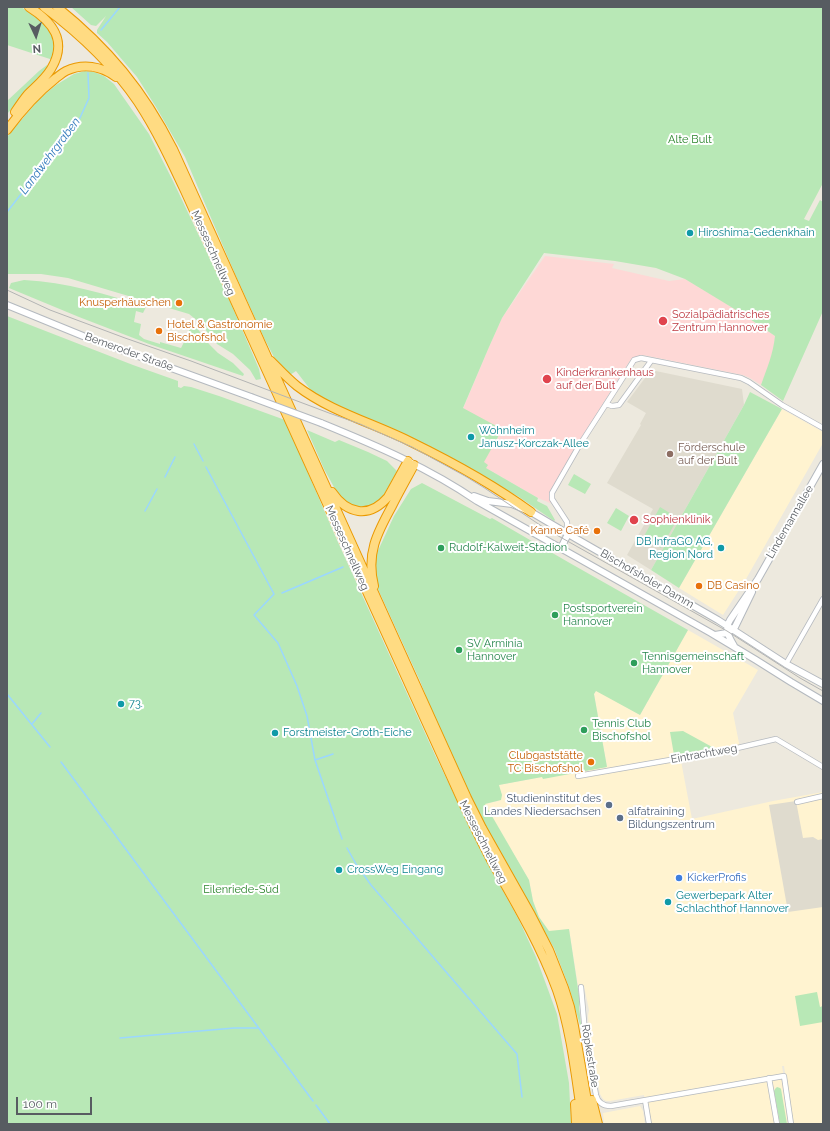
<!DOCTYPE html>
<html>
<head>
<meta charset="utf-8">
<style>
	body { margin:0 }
	#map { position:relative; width:830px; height:1131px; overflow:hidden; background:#ede9de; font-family:Raleway,sans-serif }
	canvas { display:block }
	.frame { position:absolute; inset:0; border:8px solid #575c61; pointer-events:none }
	.north { position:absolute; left:16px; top:16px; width:40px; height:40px; -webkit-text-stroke:3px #fff; paint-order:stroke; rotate:176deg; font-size:11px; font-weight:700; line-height:16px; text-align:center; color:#575c61 }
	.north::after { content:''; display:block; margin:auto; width:14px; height:18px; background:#575c61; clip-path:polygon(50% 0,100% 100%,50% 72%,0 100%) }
	.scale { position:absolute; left:16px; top:1097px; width:76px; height:18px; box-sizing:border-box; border:2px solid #575c61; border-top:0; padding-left:5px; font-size:12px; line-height:14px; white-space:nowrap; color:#575c61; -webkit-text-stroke:3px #fff; paint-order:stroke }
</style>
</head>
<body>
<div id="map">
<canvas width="830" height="1131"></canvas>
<div class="frame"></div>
<div class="north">N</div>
<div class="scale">100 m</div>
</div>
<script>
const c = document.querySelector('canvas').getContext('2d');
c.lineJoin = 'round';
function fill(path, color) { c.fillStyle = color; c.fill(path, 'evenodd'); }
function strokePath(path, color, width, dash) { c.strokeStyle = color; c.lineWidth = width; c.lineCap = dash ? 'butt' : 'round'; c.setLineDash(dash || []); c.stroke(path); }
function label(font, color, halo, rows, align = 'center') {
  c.font = font + ' Raleway,sans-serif'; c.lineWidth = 4; c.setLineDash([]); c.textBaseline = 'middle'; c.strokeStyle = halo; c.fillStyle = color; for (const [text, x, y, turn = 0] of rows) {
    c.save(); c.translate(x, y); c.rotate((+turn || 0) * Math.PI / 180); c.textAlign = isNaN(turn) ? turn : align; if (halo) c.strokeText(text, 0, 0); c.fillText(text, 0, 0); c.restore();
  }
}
fill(new Path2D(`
	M782,409l41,23v11l-77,136 -23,36 -44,-27z
	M688,630l70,40 -25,43 7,35 -59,13 11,58 81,-18 50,-9v332h-30l-9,-58h-2l9,58h-142l-5,-29 -34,6h-4l-3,-2 -3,-5 -11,-65 -1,-13 1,-6 -5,-24h-6l-9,-57 -20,3 -10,-15 -6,-16 -4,-21 -45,-76 14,-3 4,-6 -4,-10 44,-8 1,1 64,-11 -13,-73 2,-4 44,25z
	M640,1106l3,5 2,13h-41l-1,-11z`), '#fff3d0');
fill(new Path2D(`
	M651,370l91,19 2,16 -93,165 -24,-15 26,-46 -46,-26 34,-58 -1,-1 6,-11 -19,-11z
	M796,801l7,37 10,-1 5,3 5,-1v68l-35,5 -19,-107z`), '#dfdbce');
fill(new Path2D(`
	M545,256l69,8 -2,4 57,13 16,-2 39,23 17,11 34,23 -2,17 -5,15 -7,17 -11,-7 -7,-3 -100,-20 -12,4 -54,86 -26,48 1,9 -2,1 -12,-5 -52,-30 -3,-6 15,-25 -35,-28 26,-62 13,-29z`), '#fed8d6');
fill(new Path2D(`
	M7,7h14l22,14 6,8 5,10 1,7 -2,14 -46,-15z
	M71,7h752v176l-19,36 5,2 11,-21 3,2v109l-40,90 -22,-16c6,-17 12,-30 14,-49l-34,-23 -56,-34 -29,-11 -41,-7 -71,-8 -42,65 -13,29 -26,61 37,20 -2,9 -14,25 4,3 -2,3 52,30 -1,3 10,5 8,14 -1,1 -35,-24 -83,-47 -96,-43 -27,-14 -17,-22 -6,4 -16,-18 -9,-17 -30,-66 -50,-117 -29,-50 -19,-30 -30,-35 -10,-9v-3l9,-14 -10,10 -5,-1z
	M47,65v4l-40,45v-13l32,-30z
	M85,71l9,1 10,4 10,8 35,50 24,47 56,118 30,70 2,10 -5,1 -6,-10 -17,-16 -16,-10 -18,-22 -10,-8 -121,-36 -27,-4h-34v-137l32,-38 17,-14 18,-11z
	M24,280c42,2 82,14 122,27l-3,6 -7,-2 -2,11 7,2 -2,11 5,4 16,5v-2l21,6 3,-6 -2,-2 2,-4 5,-3v-5l4,-2 4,2 12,16 9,9 15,10 11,11 -1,2 -94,-32 -70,-27 -70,-29 2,-5z
	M7,316l126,49 45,16v6l3,1 3,-2 7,1 28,9 66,24 52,120 98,215 51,105 33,60 17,37 21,57 12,69 2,41h-564z
	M750,392l32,17 -103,179 -28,-18 93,-165z
	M307,430l28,12 4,-2 29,12 19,9 10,10 -16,29 -4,5 -19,4 -18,-11 -16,-29z
	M574,474l17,10 -6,10 -17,-9z
	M422,483l68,36 2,-1 76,44 120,68 -48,85 -44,-24 -2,3 13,73 -64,12 -1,-2 -43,8 3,10 -1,5 -16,4 44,76 4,21 6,16 10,14 20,-2 11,73 -1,5 3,25 -13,-45 -15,-39 -70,-122 -49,-107 -15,-38 -43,-94 -1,-16v-16l18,-39 17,-27z
	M660,507l18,11 -17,30 -18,-10z
	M616,508l13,8 -8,15 -14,-8z
	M683,731l31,17 -40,7 -4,-23z
	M817,992l3,15 3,-1v16l-23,4 -5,-30z
	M777,1087l3,1 1,1 6,35h-7l-6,-33 1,-2z`), '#b8e8b6');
strokePath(new Path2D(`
	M101,30l19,-23
	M7,212l72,-92 10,-22 -1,-25
	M194,444l9,17
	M206,467l68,127 -20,21 24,28 19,43 10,30 8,44 27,79
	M165,477l10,-20
	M145,511l12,-22
	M282,593l61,-26
	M7,694l43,53
	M32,724l9,-11
	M315,760l18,-6
	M61,762l252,339
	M347,848l9,16 15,21 146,169 5,43
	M120,1038l114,-10h24
	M316,1105l14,19`), '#9bd7ff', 1.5);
const street = new Path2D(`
	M606,404l6,2 7,-1 32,-44
	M568,534l-1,-12 -15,-23v-6l27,-47 38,-59 17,-27 7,-2 100,20 8,4 33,23 41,23
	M786,664l37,-65
	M578,776l155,-27 43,-10 47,28
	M797,802l26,-6
	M581,987l4,46 11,62c2,8 7,11 15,11l173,-30 7,48
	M769,1078l8,46
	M645,1100l4,24`);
const secondary = new Path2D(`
	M7,305l76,31 168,61
	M321,423c54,22 108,45 156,78l234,132 45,27 35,22 32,19
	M474,496l14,5 24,3 19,8 44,26 143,82 68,44 37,20
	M561,548l7,-14
	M715,635l12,-2 8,-6 17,-35
	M734,646c-5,-9 -10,-16 -4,-26l28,-41 65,-115`);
const highway = new Path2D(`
	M44,7c36,27 69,58 94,95 19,29 33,59 47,89l278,612c9,19 18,38 28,57 24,42 49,84 66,130 15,43 19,90 26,134
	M57,7c51,41 86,83 116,142l294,649 15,30 49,87 18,35 15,38 6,19 4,19 17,98
	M15,112c4,-6 8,-12 13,-18 8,-8 17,-15 23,-25 17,-28 2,-47 -22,-62
	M7,130c14,-19 30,-37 49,-52 3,-2 6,-5 10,-7 17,-8 35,-5 50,6
	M271,361c8,8 16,17 26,25 34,26 76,37 114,56 41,20 83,43 120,70
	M332,492c15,22 37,27 56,5l20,-36
	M374,586c-8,-32 3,-53 18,-80 7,-14 15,-28 22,-41
	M592,1100l6,24
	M575,1104l1,20`);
strokePath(street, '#b6babf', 6);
strokePath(secondary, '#b4b9bf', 8);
strokePath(highway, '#ea9900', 10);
strokePath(street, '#fff', 4.5);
strokePath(secondary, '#fff', 6);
strokePath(highway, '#ffdb82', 8);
strokePath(new Path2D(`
	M7,290l43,20 75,28 66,23 138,52 31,11 52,23 53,29 18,11 63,42 181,102 73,47 23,13`), '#b3b4b4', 1);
const secondaryBridge = new Path2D(`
	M251,397l70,26`);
strokePath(secondaryBridge, '#b4b9bf', 8, []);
strokePath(secondaryBridge, '#fff', 6);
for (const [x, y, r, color] of [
	[690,233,4,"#0f9aa8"],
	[179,303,4,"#e8710a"],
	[663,321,5,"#e0444e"],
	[159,331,4,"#e8710a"],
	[547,379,5,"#e0444e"],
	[471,437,4,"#0f9aa8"],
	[670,454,4,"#8d6e63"],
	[634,520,5,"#e0444e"],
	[597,531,4,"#e8710a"],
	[441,548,4,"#2e9e5b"],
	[721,548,4,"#0f9aa8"],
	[699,586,4,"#e8710a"],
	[555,615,4,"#2e9e5b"],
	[459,650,4,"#2e9e5b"],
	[634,663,4,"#2e9e5b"],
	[121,704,4,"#0f9aa8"],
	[584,730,4,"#2e9e5b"],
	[275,733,4,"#0f9aa8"],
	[591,762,4,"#e8710a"],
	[609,805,4,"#5c6f8a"],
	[620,818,4,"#5c6f8a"],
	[339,870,4,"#0f9aa8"],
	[679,878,4,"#3f7fe0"],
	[668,902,4,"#0f9aa8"]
]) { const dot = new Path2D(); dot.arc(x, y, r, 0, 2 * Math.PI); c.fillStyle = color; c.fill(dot); strokePath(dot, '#fff', 1.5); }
label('11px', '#2b852c', '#fff', [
	["Alte Bult",690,140],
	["Eilenriede-Süd",241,890]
]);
label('11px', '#0d838f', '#fff', [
	["Hiroshima-Gedenkhain",698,233],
	["Wohnheim",479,431],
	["Janusz-Korczak-Allee",479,444],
	["DB InfraGO AG,",713,542,"right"],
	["Region Nord",713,555,"right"],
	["73.",129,704],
	["Forstmeister-Groth-Eiche",283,733],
	["CrossWeg Eingang",347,870],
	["Gewerbepark Alter",676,896],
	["Schlachthof Hannover",676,909]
], 'left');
label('11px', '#575c61', '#fff', [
	["Messeschnellweg",213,253,66],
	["Bemeroder Straße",129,352,20],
	["Lindemannallee",790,522,-60],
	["Messeschnellweg",347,548,66],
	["Bischofsholer Damm",647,579,30],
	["Eintrachtweg",704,754,-10],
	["Messeschnellweg",483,842,63],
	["Röpkestraße",590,1056,81]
]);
label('11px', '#c56008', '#fff', [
	["Knusperhäuschen",171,303],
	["Hotel & Gastronomie",167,325,"left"],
	["Bischofshol",167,338,"left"],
	["Kanne Café",589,531],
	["DB Casino",707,586,"left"],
	["Clubgaststätte",583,756],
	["TC Bischofshol",583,769]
], 'right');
label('11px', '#be3a42', '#fff', [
	["Sozialpädiatrisches",672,315],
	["Zentrum Hannover",672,328],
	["Kinderkrankenhaus",556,373],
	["auf der Bult",556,386],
	["Sophienklinik",643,520]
], 'left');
label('11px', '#785e54', '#fff', [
	["Förderschule",678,448],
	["auf der Bult",678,461]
], 'left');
label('11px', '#27864d', '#fff', [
	["Rudolf-Kalweit-Stadion",449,548],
	["Postsportverein",563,609],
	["Hannover",563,622],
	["SV Arminia",467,644],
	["Hannover",467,657],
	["Tennisgemeinschaft",642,657],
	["Hannover",642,670],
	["Tennis Club",592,724],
	["Bischofshol",592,737]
], 'left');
label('11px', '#4e5e75', '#fff', [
	["Studieninstitut des",601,799],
	["Landes Niedersachsen",601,812],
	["alfatraining",628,812,"left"],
	["Bildungszentrum",628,825,"left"]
], 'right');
label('11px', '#366cbe', '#fff', [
	["KickerProfis",687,878]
], 'left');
label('italic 12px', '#2f78bb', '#fff', [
	["Landwehrgraben",50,156,-53]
]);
</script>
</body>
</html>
